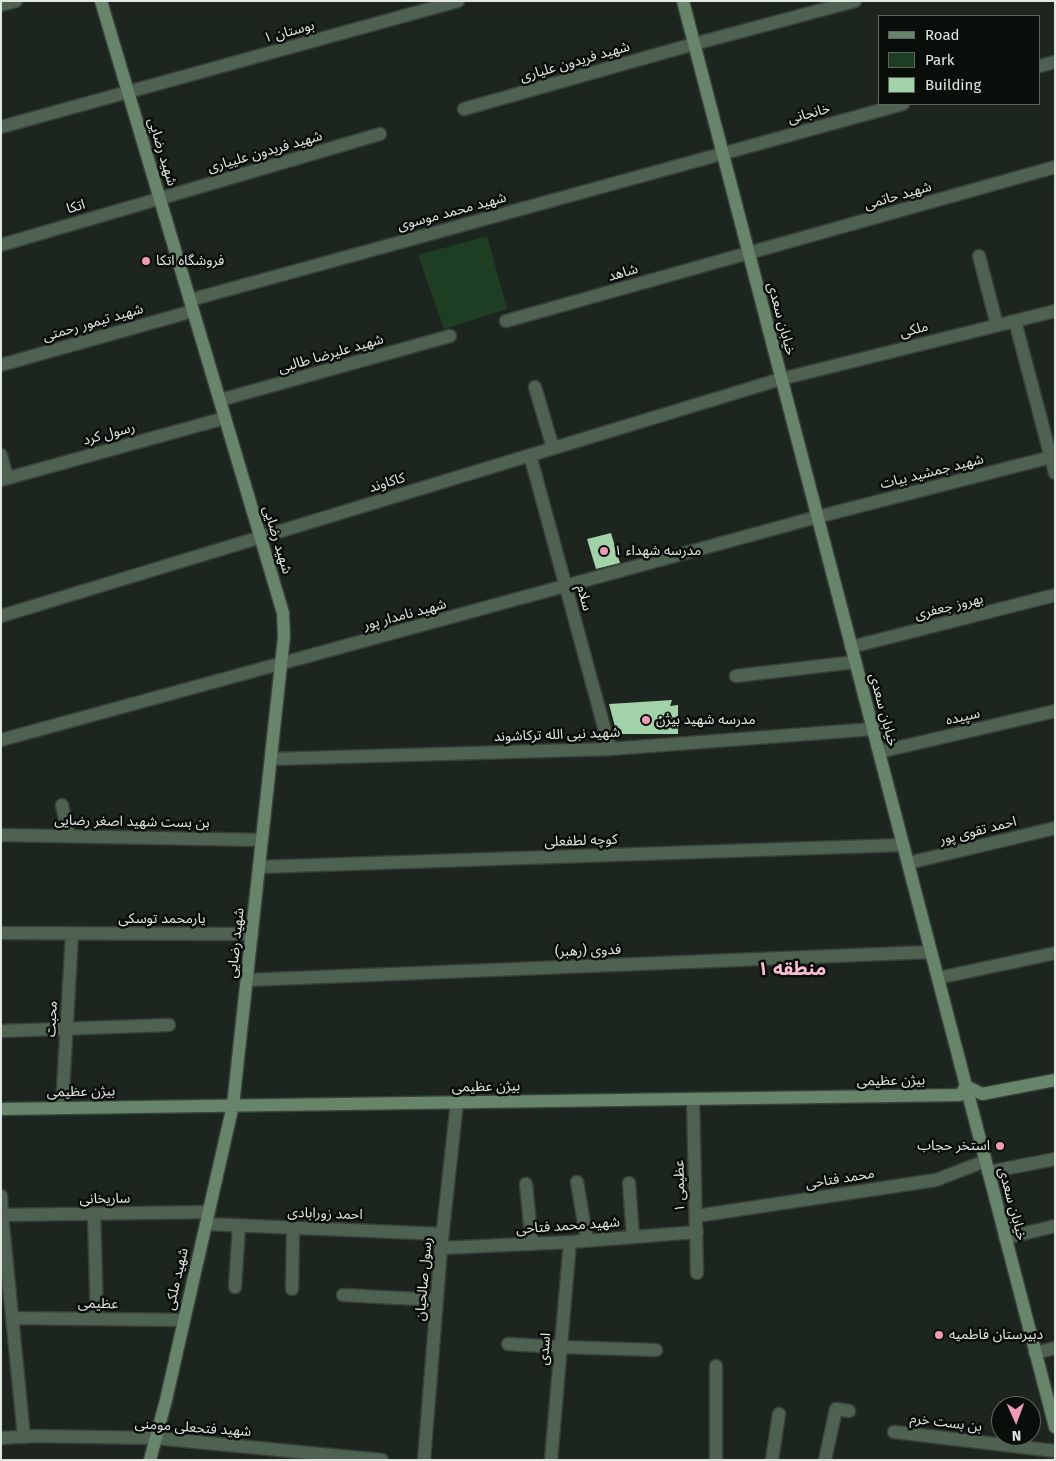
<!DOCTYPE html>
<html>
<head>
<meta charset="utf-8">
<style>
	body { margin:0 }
	#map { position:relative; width:1056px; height:1461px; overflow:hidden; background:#1d261e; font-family:"Fira Sans",sans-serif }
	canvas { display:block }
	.frame { position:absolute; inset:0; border:2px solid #e1e7e1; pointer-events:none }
	.legend { position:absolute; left:878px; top:15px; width:162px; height:90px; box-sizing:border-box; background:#0a0e0a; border:1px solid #606560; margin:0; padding:6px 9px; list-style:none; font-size:15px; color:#e1e7e1 }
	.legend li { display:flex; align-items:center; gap:10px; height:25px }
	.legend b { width:25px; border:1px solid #606560 }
	.north { position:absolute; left:991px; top:1396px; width:50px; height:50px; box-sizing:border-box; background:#0a0e0a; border:1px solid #606560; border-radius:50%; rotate:178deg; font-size:14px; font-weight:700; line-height:20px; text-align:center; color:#e1e7e1 }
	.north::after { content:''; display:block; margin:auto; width:18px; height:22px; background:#f09ab7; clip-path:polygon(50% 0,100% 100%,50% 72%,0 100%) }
</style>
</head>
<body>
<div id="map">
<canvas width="1056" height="1461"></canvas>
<div class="frame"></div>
<ul class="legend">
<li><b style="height:6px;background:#67856b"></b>Road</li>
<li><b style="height:14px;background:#1d3e23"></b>Park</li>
<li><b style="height:14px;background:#a2d2a8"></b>Building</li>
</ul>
<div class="north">N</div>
</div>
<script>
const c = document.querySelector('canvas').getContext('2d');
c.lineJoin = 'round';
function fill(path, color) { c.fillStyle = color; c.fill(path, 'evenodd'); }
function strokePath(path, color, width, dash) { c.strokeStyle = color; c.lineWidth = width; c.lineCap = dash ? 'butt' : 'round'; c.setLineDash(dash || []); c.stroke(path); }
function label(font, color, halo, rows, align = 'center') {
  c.font = font + ' "Fira Sans","Noto Sans Arabic",sans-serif'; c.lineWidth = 5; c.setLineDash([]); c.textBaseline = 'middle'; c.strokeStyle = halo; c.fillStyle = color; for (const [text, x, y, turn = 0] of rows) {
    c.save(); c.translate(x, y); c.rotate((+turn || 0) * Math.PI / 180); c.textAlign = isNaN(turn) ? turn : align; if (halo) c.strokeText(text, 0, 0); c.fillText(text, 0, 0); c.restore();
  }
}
fill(new Path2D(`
	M487,236l20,73 -63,20 -26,-74z`), '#1d3e23');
fill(new Path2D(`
	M611,533l9,30 -24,6 -9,-30z
	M672,700l-2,6 8,-1v29h-61l-8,-30z`), '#a2d2a8');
const minor = new Path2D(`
	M1,5l15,-4
	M1040,66l15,-4
	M464,109l230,-65 161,-43
	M1,127l457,-126
	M1,245l379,-111
	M979,256l18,69
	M190,300l713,-196
	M506,321l549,-154
	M1015,321l40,152
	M1,365l192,-54
	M535,387l18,61
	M220,400l230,-64
	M1,455l6,23
	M530,455l80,294
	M1,480l224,-62
	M1,616l780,-237 274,-68
	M851,647l204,-52
	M736,676l119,-14
	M1,740l816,-223 238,-61
	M879,752l176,-41
	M271,759l339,-10 263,-20
	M62,805l7,31
	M1,835l261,5
	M908,863l147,-35
	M259,867l644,-22
	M2,933l250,1
	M938,978l117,-25
	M247,980l684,-28
	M1,1031l168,-6
	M693,1099l4,174
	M62,1107l10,-173
	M988,1172l67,-13
	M577,1182l10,58
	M629,1183l4,54
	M526,1184l6,60
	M1,1196l1,19 22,222
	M94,1214l3,105
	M2,1215l207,-3
	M696,1216l240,-36 49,-19
	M206,1224l236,10
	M1005,1238l50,-12
	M441,1248l129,-6 127,-10
	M235,1287l4,-61
	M292,1289l1,-61
	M343,1295l94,5
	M13,1318l170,2
	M508,1344l53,3 95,3
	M1035,1353l20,-5
	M716,1366v94
	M894,1432l161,19
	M1,1438l34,-2 120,2 227,22
	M424,1460l17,-212 16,-146
	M551,1460l19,-218
	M772,1460l7,-46
	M825,1460l11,-51 13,2`);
const secondary = new Path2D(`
	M101,1l182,612 1,24 -51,468 -67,295 -16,60
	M683,1l372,1426
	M1,1109l959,-14 6,-9 16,8 73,-14`);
strokePath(minor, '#384139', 15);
strokePath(secondary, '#384139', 15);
strokePath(minor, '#4f6251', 12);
strokePath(secondary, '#67856b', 12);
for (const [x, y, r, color] of [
	[146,261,5,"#f09ab7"],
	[604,551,5,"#f09ab7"],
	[646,720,5,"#f09ab7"],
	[1000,1146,5,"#f09ab7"],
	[939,1335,5,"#f09ab7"]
]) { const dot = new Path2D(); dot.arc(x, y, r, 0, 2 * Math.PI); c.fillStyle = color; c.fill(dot); strokePath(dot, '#0a0e0a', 2); }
label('14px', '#e1e7e1', '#0a0e0a', [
	["بوستان ۱",289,32,-15],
	["شهید فریدون علیاری",575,62,-16],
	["خانجانی",809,114,-15],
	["شهید رضایی",162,152,73],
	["شهید فریدون علییاری",265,152,-16],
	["شهید حاتمی",898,196,-16],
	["اتکا",76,207,-16],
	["شهید محمد موسوی",452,212,-15],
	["شاهد",623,273,-16],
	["خیابان سعدی",781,319,75],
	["شهید تیمور رحمتی",93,323,-16],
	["ملکی",914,330,-14],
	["شهید علیرضا طالبی",331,354,-16],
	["رسول کرد",109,434,-15],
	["شهید جمشید بیات",932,472,-14],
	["کاکاوند",387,483,-17],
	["شهید رضایی",277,540,73],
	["سلام",584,598,75],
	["بهروز جعفری",949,607,-14],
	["شهید نامدار پور",405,615,-15],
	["خیابان سعدی",883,710,75],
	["سپیده",963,717,-13],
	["شهید نبی الله ترکاشوند",557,735,-2],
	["بن بست شهید اصغر رضایی",132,822,1],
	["احمد تقوی پور",978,831,-14],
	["کوچه لطفعلی",581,841,-2],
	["یارمحمد توسکی",162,919],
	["شهید رضایی",236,943,-84],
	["فدوی (رهبر)",588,951,-2],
	["محبت",52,1019,-87],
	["بیژن عظیمی",891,1081,-1],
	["بیژن عظیمی",486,1087,-1],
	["بیژن عظیمی",81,1092,-1],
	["محمد فتاحی",840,1179,-9],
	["عظیمی ۱",680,1186,-91],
	["ساریخانی",105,1199,-1],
	["خیابان سعدی",1012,1204,75],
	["احمد زورابادی",325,1214,2],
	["شهید محمد فتاحی",568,1226,-4],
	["شهید ملکی",177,1279,-77],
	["رسول صالحیان",424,1279,-85],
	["عظیمی",98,1304,1],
	["اسدی",545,1349,-85],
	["بن بست خرم",946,1423,7],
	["شهید فتحعلی مومنی",193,1428,4]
]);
label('14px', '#e1e7e1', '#0a0e0a', [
	["فروشگاه اتکا",156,261],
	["مدرسه شهداء ۱",614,551],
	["مدرسه شهید بیژن",656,720],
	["استخر حجاب",990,1146,"right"],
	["دبیرستان فاطمیه",949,1335]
], 'left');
label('bold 19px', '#ffbdd2', '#0a0e0a', [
	["منطقه ۱",792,970]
]);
</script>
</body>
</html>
